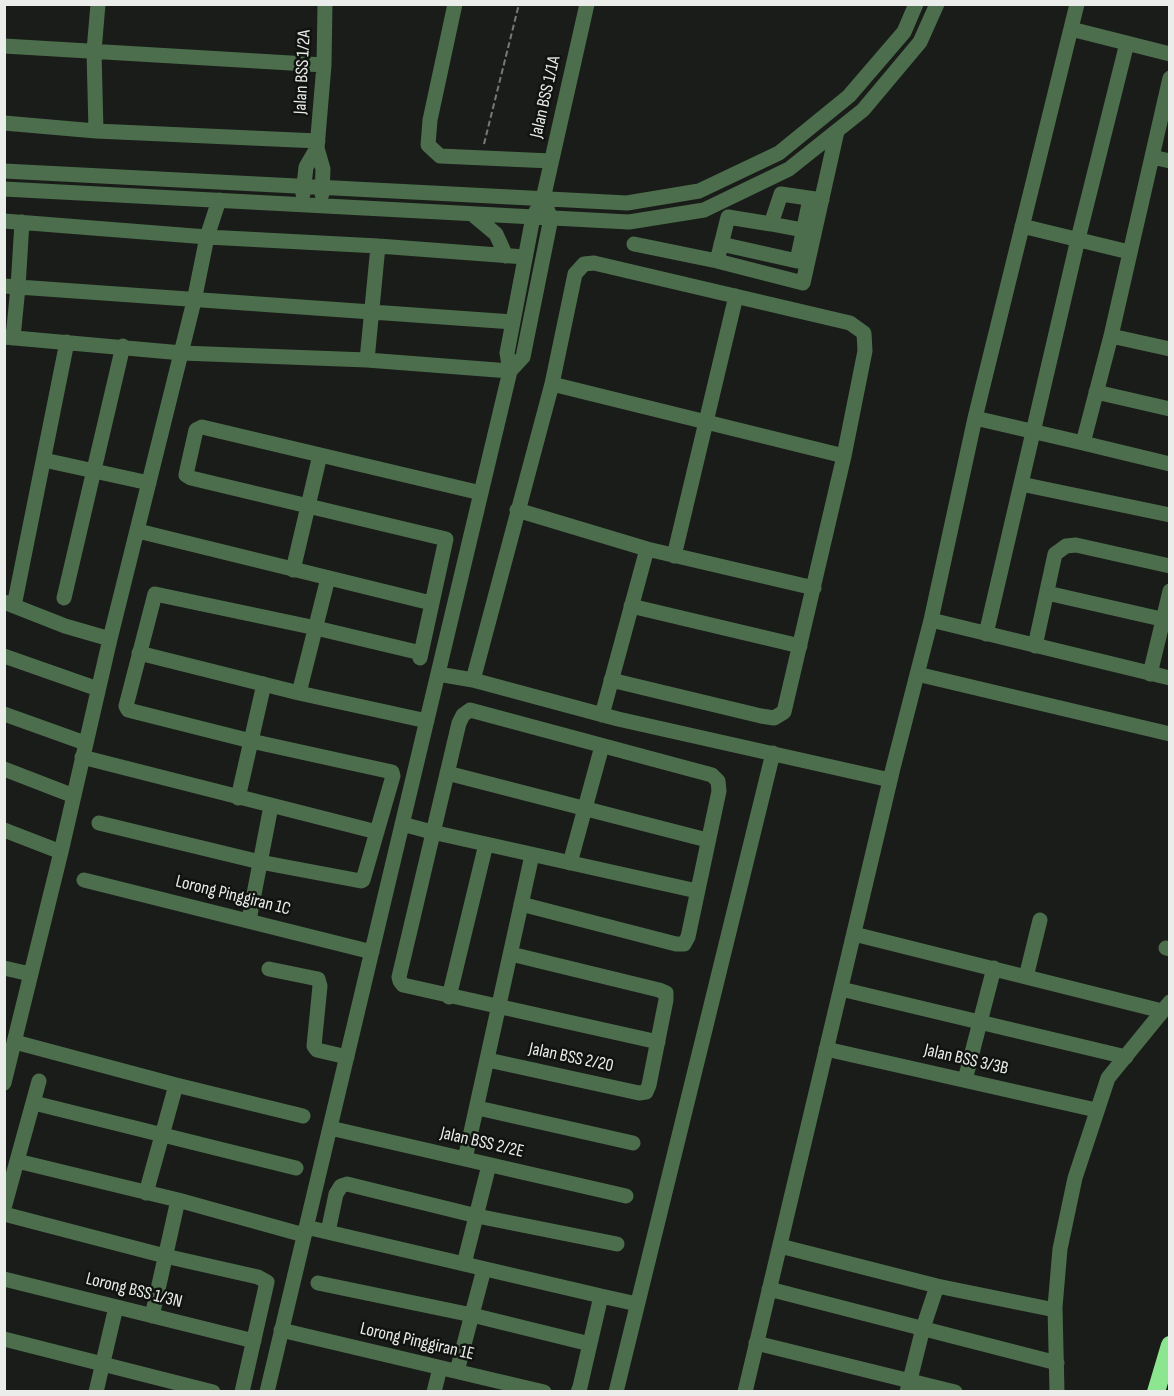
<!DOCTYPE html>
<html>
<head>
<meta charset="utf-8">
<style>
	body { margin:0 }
	#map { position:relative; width:1174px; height:1396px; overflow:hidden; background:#191c18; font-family:"Sofia Sans Condensed",sans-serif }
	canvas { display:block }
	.frame { position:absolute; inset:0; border:6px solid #eaedea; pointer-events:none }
</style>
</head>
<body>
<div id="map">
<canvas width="1174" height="1396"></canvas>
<div class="frame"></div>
</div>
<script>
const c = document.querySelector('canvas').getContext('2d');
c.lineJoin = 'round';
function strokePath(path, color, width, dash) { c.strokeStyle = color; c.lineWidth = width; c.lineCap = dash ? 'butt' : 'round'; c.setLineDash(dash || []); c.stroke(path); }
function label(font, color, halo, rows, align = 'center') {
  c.font = font + ' "Sofia Sans Condensed",sans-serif'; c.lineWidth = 5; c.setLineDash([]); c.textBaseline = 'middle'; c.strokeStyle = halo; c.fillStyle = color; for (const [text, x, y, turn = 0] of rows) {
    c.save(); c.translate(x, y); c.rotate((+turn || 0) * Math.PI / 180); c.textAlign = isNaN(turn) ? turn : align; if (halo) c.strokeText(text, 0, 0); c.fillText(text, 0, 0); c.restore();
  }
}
strokePath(new Path2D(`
	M484,144l35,-140`), '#767975', 2, [6, 3]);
strokePath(new Path2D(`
	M455,4l-25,116 -2,25 12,11 111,5
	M1071,29l99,25
	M4,46l320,19
	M4,123l92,8 222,10
	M96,131l-2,-80 4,-47
	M317,148l7,-83 1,-61
	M1152,157l18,4
	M4,171l623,32 72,-12 80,-38 70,-57 55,-64 12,-28
	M4,189l625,33 75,-12 85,-41 74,-59 57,-68 17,-38
	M303,194l3,-27 11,-19 6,21 -1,25
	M472,214l24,20 10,22
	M4,221l203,16 171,9 147,11
	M771,224l32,6
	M1022,226l107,26
	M634,244l83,17 86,22 34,-152
	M721,244l76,17 13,-62
	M717,261l11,-44 43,7 10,-30 41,6
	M4,286l509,36
	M1111,336l59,13
	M4,337l178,16 185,7 143,11
	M13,338l5,-51 4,-65
	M367,360l11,-114
	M510,371l13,-14 28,-139 -4,-9
	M552,384l292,72
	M1096,392l74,17
	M975,418l108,25 28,-107 59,-258
	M1083,443l87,21
	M44,460l105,23
	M1021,484l149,31
	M517,510l130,39 167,39
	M138,531l293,72
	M674,556l62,-260
	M293,570l27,-115
	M1047,593l123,28
	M64,598l59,-252
	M4,602l61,24 45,13
	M14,606l53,-264
	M631,606l169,40
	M931,620l239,58
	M986,634l92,-395 49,-196
	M1035,646l20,-92 11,-8 10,-1 94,21
	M139,653l160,40 128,28
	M4,656l94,33
	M420,658l26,-119 -255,-61 -5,-3 1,-5 9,-40 6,-3 279,66
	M438,674l35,6 145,39 272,61
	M917,674l253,60
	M1150,674l20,-83
	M473,680l79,-296 23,-110 9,-10 10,-1 256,60 14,10 1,18 -21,105 -60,256 -10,6 -13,-2 -150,-36
	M299,693l29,-115
	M4,714l81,29
	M602,715l45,-166
	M82,757l295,75
	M4,769l70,27
	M447,773l260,67
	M238,798l26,-114
	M99,823l161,39 101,19 2,-1 30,-104 -1,-4 -141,-31 -123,-31 -2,-4 29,-112 161,34 105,25
	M402,824l30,8 265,59
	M4,830l57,22
	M570,863l32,-117
	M84,880l288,72
	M521,904l155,40h8l4,-7 31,-146 -1,-10 -6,-6 -242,-65 -7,5 -4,8 -60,254 1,4 3,4 255,57
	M249,920l22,-114
	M854,934l308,77
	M1166,948l4,1
	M4,968l26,6
	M269,969l49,10 2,7 -6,60 3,4 30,7
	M1026,977l14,-57
	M841,989l285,68
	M449,997l37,-153
	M15,1042l161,43 127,31
	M826,1049l270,61
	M488,1060l151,33 7,-1 3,-7 17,-85v-7l-7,-3 -148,-36
	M965,1080l29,-112
	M4,1083l57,-231 49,-213 84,-338 13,-64 12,-37
	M34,1103l262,65
	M478,1108l155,35
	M330,1128l296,68
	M465,1159l67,-304
	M17,1161l161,39 126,35
	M146,1193l30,-108
	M4,1208l35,-127
	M4,1214l161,42 93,21 9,5 -25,110
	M306,1227l295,69 -21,91 -2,5
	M328,1232l8,-38 5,-8 6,-2 130,32 140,28
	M780,1246l157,40 118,24
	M464,1264l25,-99
	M4,1279l250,62
	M318,1283l154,32 118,29
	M769,1289l288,74
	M601,1296l36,8
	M152,1316l26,-116
	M281,1330l263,62
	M4,1339l209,53
	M756,1343l199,49
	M457,1371l27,-102
	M96,1392l20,-85
	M267,1392l243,-1021 -3,-18 26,-136 10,-18 44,-195
	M434,1392l6,-24
	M616,1392l157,-639
	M745,1392l148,-624 38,-148 44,-202 102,-414
	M907,1392l16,-64 14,-42
	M1057,1392l-2,-85 5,-58 15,-71 33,-100 62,-76`), '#4c6e4c', 15);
strokePath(new Path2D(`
	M1156,1392l14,-47`), '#8ce58f', 18);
label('18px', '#eaedea', '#101310', [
	["Jalan BSS 1/2A",303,72,-87],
	["Jalan BSS 1/1A",546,97,-77],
	["Lorong Pinggiran 1C",233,896,14],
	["Jalan BSS 2/20",571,1058,12],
	["Jalan BSS 3/3B",966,1060,13],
	["Jalan BSS 2/2E",482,1143,13],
	["Lorong BSS 1/3N",134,1291,14],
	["Lorong Pinggiran 1E",417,1342,13]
]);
</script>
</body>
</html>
